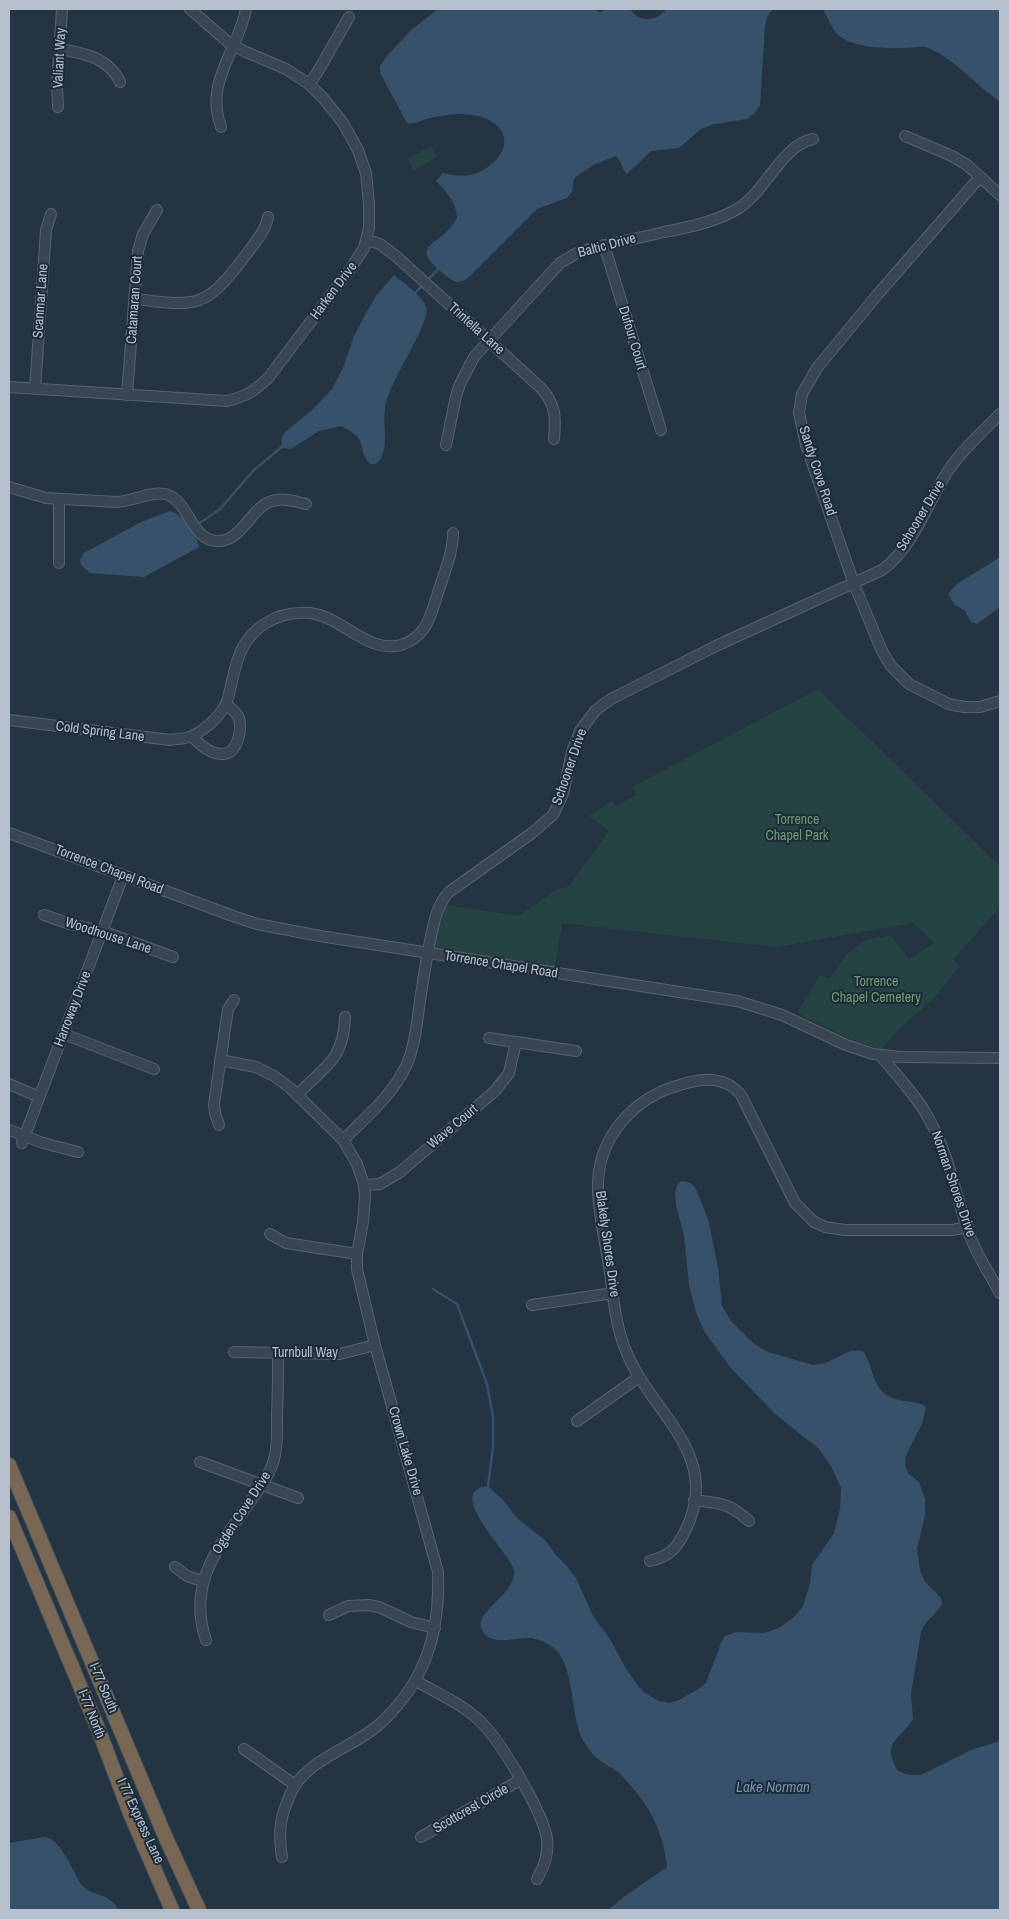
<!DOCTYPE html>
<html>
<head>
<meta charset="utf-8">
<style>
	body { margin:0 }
	#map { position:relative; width:1009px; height:1919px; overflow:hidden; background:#243442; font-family:"Archivo Narrow",sans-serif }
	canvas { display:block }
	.frame { position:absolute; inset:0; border:10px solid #b5c0cc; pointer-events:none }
</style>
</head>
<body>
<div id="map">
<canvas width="1009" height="1919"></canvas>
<div class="frame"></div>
</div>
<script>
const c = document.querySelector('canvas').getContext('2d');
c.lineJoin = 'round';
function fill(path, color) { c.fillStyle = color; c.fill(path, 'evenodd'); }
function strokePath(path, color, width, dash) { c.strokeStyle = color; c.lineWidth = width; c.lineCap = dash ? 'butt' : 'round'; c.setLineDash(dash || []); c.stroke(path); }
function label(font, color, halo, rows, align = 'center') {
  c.font = font + ' "Archivo Narrow",sans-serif'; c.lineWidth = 4; c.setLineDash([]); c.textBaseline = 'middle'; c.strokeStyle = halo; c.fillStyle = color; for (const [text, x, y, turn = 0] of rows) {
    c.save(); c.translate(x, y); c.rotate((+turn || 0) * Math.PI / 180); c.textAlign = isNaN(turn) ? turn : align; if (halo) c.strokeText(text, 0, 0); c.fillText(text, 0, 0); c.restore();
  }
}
fill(new Path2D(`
	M431,146l6,11 -23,13 -6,-11z
	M818,689l182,177v41l-47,53 7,6 -26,32 -39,35 -13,16c-30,-6 -57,-23 -85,-36l23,-38 9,4 17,-24 19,-15 26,-5 18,25 25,-17 -21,-20 -137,24 -214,-24 -8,49 -126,-19 12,-49 79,12 38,-27 11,-2 41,-56 -20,-15 23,-15 4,5 20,-11 -4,-8z`), '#264343');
fill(new Path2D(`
	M438,9h154l8,3 8,-3h22c10,15 26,12 37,0h106l-6,8 -2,9 -5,79 -6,9 -7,5 -33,5 -13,5 -22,19 -28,3 -24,23c-6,-5 -5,-13 -11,-18l-21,8 -21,14 -2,14 -5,6 -30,11 -70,70c-7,4 -12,4 -18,-1 -49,-37 -4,-30 8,-61 -1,-16 -11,-25 -21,-36l7,-8c10,2 17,4 27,2 28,-6 52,-39 17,-56 -18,-8 -39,-5 -58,-1 -7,2 -14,7 -22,5l-27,-50v-7l7,-10 24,-26z
	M823,9h177v92c-25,-16 -44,-41 -71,-53 -7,-3 -19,0 -27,0 -17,1 -51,-1 -64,-13 -7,-7 -10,-18 -15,-26z
	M394,275c8,7 30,22 32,32 5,18 -39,76 -41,102 -3,19 6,41 -9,55h-6c-15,-18 1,-23 -29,-38l-22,5 -28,18 -10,-1 1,-11 3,-5 26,-21 21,-22 11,-21 11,-32 11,-21 11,-19z
	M170,511c12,2 27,24 29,36l-55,30 -54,-4 -9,-8 -1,-5 4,-7 57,-31z
	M1000,557v50l-23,17 -6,-2 -6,-11 -11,-7 -6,-10 9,-10z
	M682,1181l9,2 5,6 13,33 9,46 4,38 9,15 22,22 15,9 45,13 13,-2 24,-12h13c9,12 9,30 19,40 13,14 36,8 44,16l-4,17 -16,31 -1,9 3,9 11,9 6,17v17l-8,32 3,23 5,11 16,16 1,6c-6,11 -17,16 -21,28l-10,62 2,25c-12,21 -33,22 -15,52l12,4h11l50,-25 29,-9v169h-392l17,-14 42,-29c-4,-40 -21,-67 -49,-95 -5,-4 -11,-6 -16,-10 -7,-5 -13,-12 -18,-20 -14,-22 -8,-73 -29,-93 -5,-5 -17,-10 -24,-11 -13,-1 -38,8 -47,-5 -16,-20 33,-37 30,-63 -2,-15 -72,-80 -26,-84l16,15 14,18 28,22 9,13 11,11 10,13 17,38 17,23 15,28 13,19 7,7 14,8 11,2 9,-3 21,-12 6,-5 15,-40 4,-7 12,-4 27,1 15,-5 15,-11 9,-11 7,-22 2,-19 22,-32 6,-24 1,-21 -10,-22 -13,-18 -43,-34 -45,-47 -26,-36 -8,-19 -7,-27 -5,-49 -8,-31 -1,-13 3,-8z
	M44,1837c17,1 29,35 37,47 10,14 29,7 37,26h-109v-67z`), '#37516a');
strokePath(new Path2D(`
	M426,281l15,-14
	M413,295l10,-10
	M197,525l23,-16 34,-39 29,-24
	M433,1289l24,15 30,80 6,33v30l-5,39`), '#37516a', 2.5);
const minor = new Path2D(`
	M60,49c24,4 49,9 60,33
	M309,84l8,-11 32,-56
	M58,107l-1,-21 5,-77
	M221,127c-17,-45 17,-76 25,-118
	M905,136l47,20 15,9 33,30
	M980,177l-102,117 -61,74 -15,26 -3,19 7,32 48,139 28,67 9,15 18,18 40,20 15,3h16l20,-6
	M367,240l13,4 17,13 144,131c15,17 15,29 13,51
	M604,245l57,185
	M135,299c63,8 71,9 110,-43 9,-12 20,-24 23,-39
	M9,387l218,14c20,-5 28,-10 42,-24l82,-109 13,-20 5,-20v-24l-3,-31 -8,-23 -15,-27 -19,-24 -15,-15 -23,-15 -40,-17 -17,-9 -39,-34
	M35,389l11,-159 5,-16
	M127,395l11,-144 5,-17 14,-24
	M446,445l10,-49 4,-12 14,-27 86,-94 17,-10 13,-4c24,-6 49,-11 74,-17 26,-5 52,-10 75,-24 27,-17 43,-63 74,-69
	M9,487l37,11 70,4c15,0 35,-11 49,-8 25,6 25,47 53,47 26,0 33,-37 58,-41 10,-2 20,2 30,4
	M59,563v-64
	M9,720l161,20c7,-1 16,-1 22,-4 13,-6 30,-21 35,-35 9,-30 8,-59 39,-78 13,-8 29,-11 44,-10 33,4 57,41 91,32 23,-7 29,-26 35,-46 6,-21 17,-44 17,-66
	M192,736c7,8 18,18 30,18 16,0 20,-24 17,-36 -2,-5 -9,-10 -13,-15
	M9,833l224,83 24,8 63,12 417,65 45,14 64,30 27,9 27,3 100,1
	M44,915l26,9 32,7 71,26
	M64,1034l90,35
	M489,1038l87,13
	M880,1055c17,21 36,40 49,64 21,37 27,80 42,120 8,19 19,36 29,54
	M220,1060l36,7 18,9 15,11 54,53 14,24 7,21 1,12 -2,25 -6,32v15l18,76 63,227c2,59 -11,106 -54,148 -25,25 -69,36 -88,64 -5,7 -7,14 -10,21 -7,17 -7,34 -4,52
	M9,1084l30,13
	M297,1095c27,-28 47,-35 48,-78
	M219,1125l-4,-12 -1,-9 14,-95 6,-9
	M9,1130l34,13 35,9
	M343,1140c23,-23 50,-45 64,-76 8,-19 10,-42 13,-63 3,-20 6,-40 10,-60 4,-18 6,-35 19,-49l83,-59 21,-18 10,-21 9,-42 8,-21 16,-21 15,-11 107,-54 164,-75c32,-23 45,-67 66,-99 14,-21 34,-39 52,-57
	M22,1143l101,-267
	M364,1185l16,-1 20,-12 95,-81 14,-18 7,-31
	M270,1234l16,9 71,11
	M532,1305l81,-12
	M234,1352l106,2 35,-9
	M577,1421l62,-44
	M200,1462l98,36
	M694,1500c27,4 34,2 55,21
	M650,1561c21,-5 28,-14 37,-34 34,-75 -37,-115 -61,-176 -11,-26 -13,-57 -17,-85 -4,-25 -10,-50 -11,-75 -2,-53 35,-94 85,-107 22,-6 42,-8 58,11l54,108 19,19 11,5 20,3h107l16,-3
	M175,1567l12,9 15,5
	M329,1615l19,-9 21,-1 10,2 32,15 24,6
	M206,1640c-20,-58 15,-96 46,-141 8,-11 16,-22 21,-36 5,-16 4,-32 4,-49 1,-20 1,-40 1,-61
	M416,1681c21,12 46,23 64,40 20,19 63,91 67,118 2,14 -3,28 -10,40
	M244,1749l51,36
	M421,1837l99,-57`);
const highway = new Path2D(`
	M9,1465l156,371 34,74
	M9,1517l90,214 31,82 42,97`);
strokePath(minor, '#56636f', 12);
strokePath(highway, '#43505c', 16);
strokePath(minor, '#394552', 10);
strokePath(highway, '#786755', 14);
label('14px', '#b5c0cc', '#1d2a37', [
	["Valiant Way",60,58,-87],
	["Baltic Drive",607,246,-15],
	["Harken Drive",334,291,-53],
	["Catamaran Court",135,300,-86],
	["Scanmar Lane",41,301,-86],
	["Trintella Lane",476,329,42],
	["Dufour Court",632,338,73],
	["Sandy Cove Road",817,471,72],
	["Schooner Drive",921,516,-59],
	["Cold Spring Lane",100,732,7],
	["Schooner Drive",570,767,-71],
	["Torrence Chapel Road",109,870,21],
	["Woodhouse Lane",108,936,18],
	["Torrence Chapel Road",501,965,9],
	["Harroway Drive",73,1009,-69],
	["Wave Court",453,1127,-40],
	["Norman Shores Drive",953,1184,71],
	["Blakely Shores Drive",607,1244,82],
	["Turnbull Way",305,1353],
	["Crown Lake Drive",405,1451,74],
	["Ogden Cove Drive",242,1513,-57],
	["I-77 South",103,1688,67],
	["I-77 North",91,1714,68],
	["Scottcrest Circle",471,1809,-30],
	["I 77 Express Lane",140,1821,65]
]);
label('14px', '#6b9e72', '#1d2a37', [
	["Torrence",797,820],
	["Chapel Park",797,836],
	["Torrence",876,982],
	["Chapel Cemetery",876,998]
]);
label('italic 15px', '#7494b0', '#1d2a37', [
	["Lake Norman",773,1788]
]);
</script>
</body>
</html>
